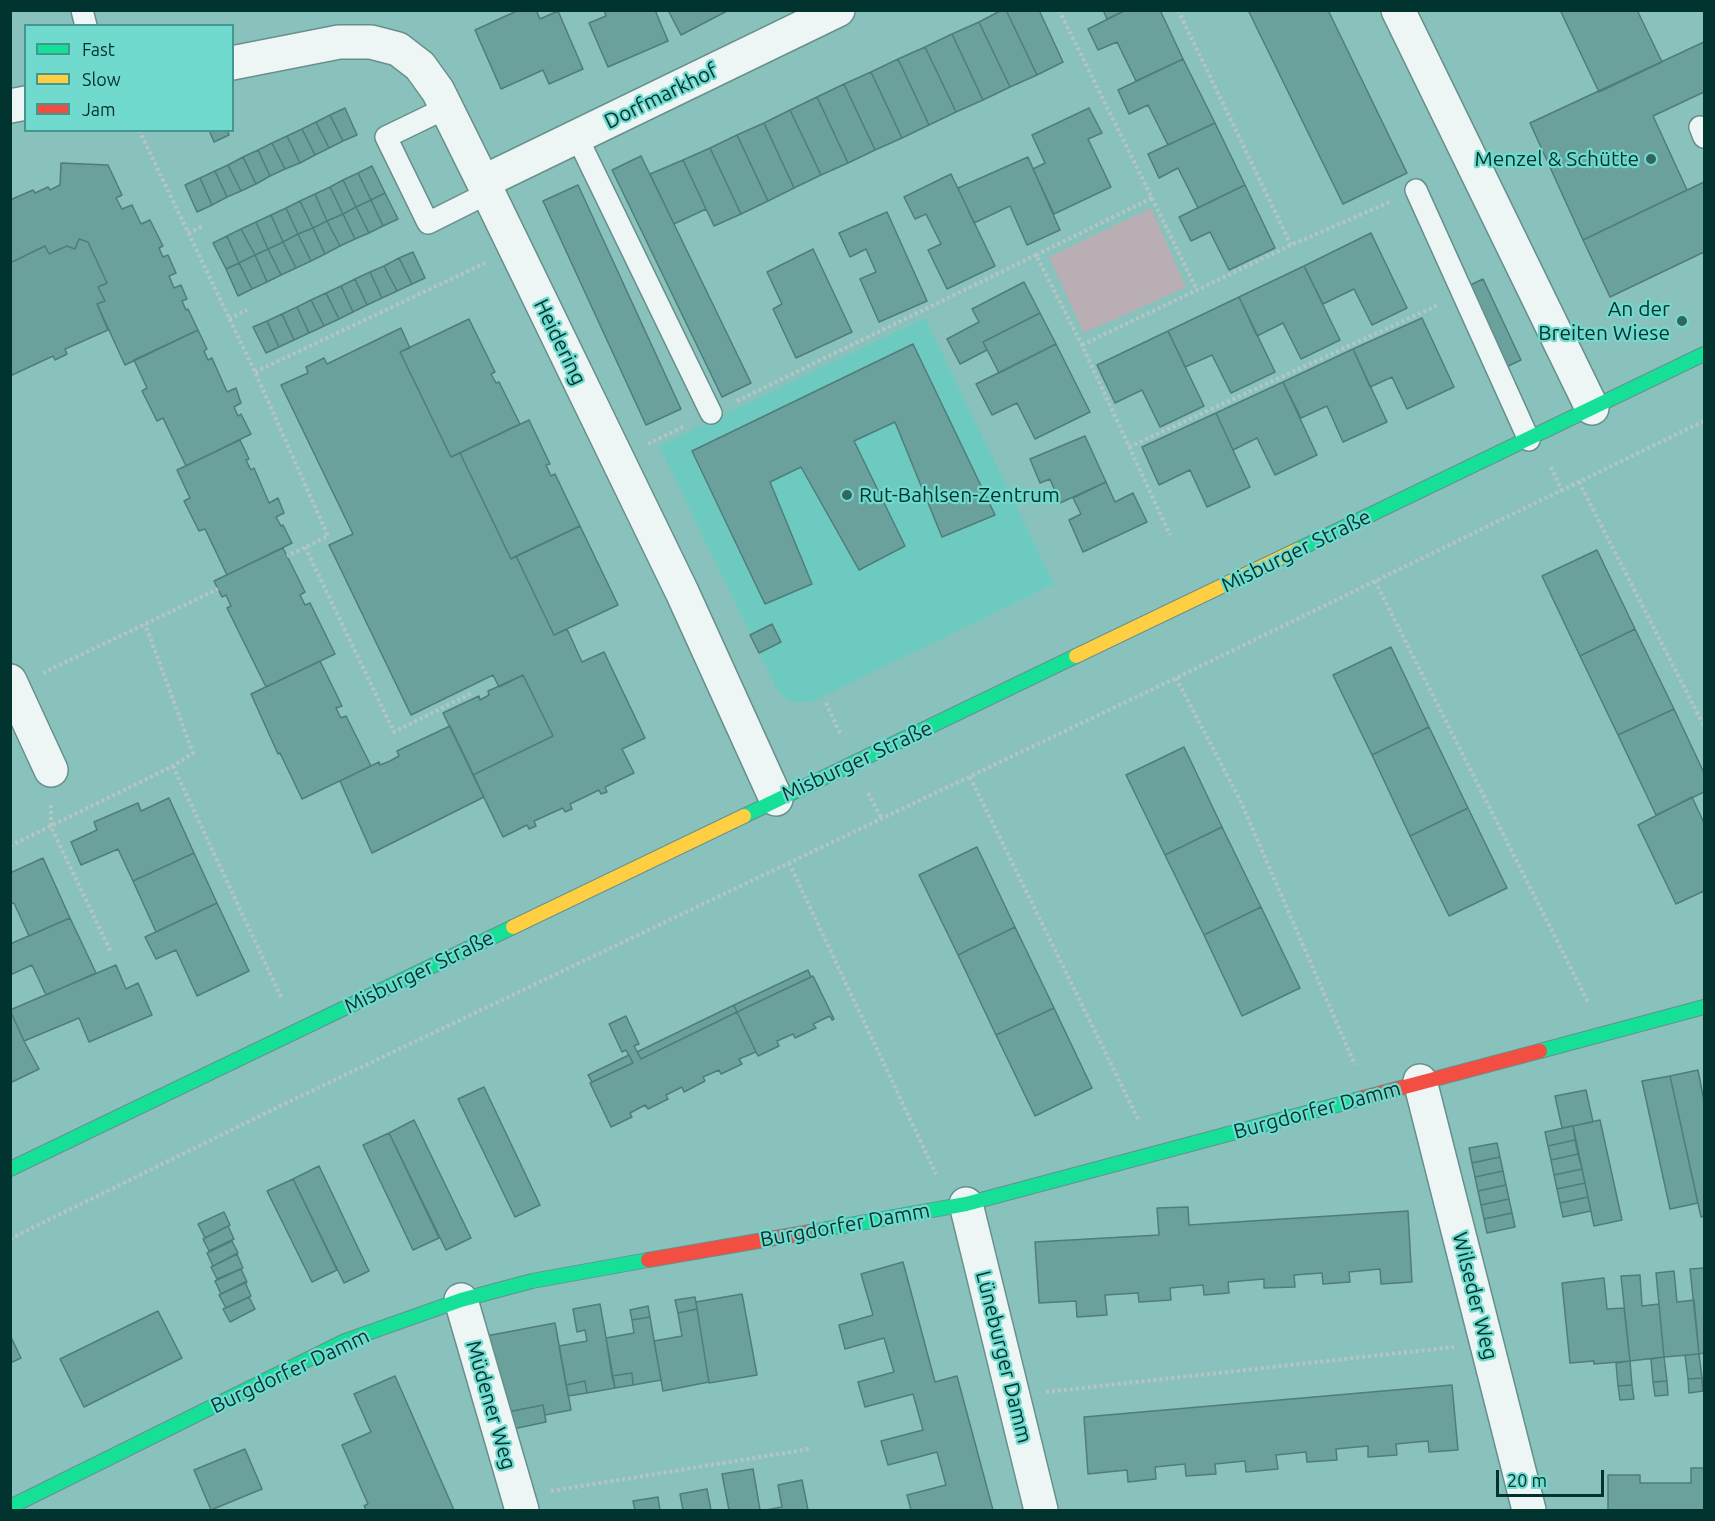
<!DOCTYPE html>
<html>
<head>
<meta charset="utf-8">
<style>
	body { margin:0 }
	#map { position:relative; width:1715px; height:1521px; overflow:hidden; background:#89c2bc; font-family:Ubuntu,sans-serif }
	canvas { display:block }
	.frame { position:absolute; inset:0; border:12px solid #01332f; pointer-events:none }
	.legend { position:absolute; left:24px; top:24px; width:210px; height:108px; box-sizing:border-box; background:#71dace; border:2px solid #44978e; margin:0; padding:8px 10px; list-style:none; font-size:18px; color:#01332f }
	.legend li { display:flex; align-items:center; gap:12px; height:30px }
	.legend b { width:30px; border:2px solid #44978e }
	.scale { position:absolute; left:1496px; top:1470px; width:108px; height:27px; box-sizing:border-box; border:3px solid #01332f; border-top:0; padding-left:8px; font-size:18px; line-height:21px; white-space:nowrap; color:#01332f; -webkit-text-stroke:4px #71dace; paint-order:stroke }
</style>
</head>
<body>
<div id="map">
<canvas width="1715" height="1521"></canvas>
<div class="frame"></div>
<ul class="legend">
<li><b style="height:8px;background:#16e098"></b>Fast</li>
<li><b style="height:8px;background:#ffcf43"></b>Slow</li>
<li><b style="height:8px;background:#f24e42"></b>Jam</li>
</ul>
<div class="scale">20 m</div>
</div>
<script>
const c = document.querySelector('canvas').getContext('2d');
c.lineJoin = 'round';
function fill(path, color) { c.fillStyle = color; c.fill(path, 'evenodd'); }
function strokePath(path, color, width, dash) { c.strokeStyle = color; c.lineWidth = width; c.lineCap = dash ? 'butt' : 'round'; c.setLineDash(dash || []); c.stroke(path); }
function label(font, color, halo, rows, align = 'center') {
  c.font = font + ' Ubuntu,sans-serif'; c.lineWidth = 4.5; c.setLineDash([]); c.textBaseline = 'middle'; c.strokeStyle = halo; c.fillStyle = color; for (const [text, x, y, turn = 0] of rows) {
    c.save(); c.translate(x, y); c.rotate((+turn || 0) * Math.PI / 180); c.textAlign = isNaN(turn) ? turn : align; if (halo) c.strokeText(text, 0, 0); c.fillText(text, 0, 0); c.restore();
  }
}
fill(new Path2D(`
	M925,318l129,266 -243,118h-15l-8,-2 -10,-9 -119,-245z`), '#6dcac0');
fill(new Path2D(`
	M1151,208l35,79 -102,46 -35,-76z`), '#b9aeb3');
const building = new Path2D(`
	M519,10h17l4,9 18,-8 25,58 -34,15 -6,-14 -42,19 -26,-59z
	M604,10h51l13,31 -60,26 -19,-44 17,-7z
	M668,10h61l-48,25z
	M1002,10h4l31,65 -27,12 -31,-65z
	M1006,10h33l24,52 -26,13z
	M1103,10h23l-19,9z
	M1126,10h34l23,49 -47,22 -19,-39 -19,8 -10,-21z
	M1248,10h80l79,163 -64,31z
	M1560,10h77l25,52 -63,30z
	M979,22l31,65 -27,13 -31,-66z
	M952,34l31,66 -27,12 -31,-65z
	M1704,42v50l-51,24 34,74 -104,50 -53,-117z
	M925,47l31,65 -27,13 -31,-66z
	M898,59l31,66 -27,13 -31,-66z
	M1183,59l32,64 -47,22 -20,-40 -19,9 -11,-24z
	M871,72l31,66 -27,12 -31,-66z
	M844,84l31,66 -27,13 -31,-66z
	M817,97l31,66 -27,12 -31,-65z
	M345,108l12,27 -14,6 -13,-26z
	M1089,108l13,25 -14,6 23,48 -57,27 -21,-45 12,-6 -13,-28z
	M790,110l31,65 -27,13 -30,-65z
	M330,115l13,26 -14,7 -13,-26z
	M316,122l13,26 -14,7 -13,-26z
	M764,123l30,65 -26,13 -31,-66z
	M1215,123l30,62 -47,23 -20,-40 -19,10 -11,-24z
	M302,129l13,26 -15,8 -13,-27z
	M209,130h18l2,5 -15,7z
	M737,135l31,66 -27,13 -31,-66z
	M287,136l13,27 -15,6 -13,-26z
	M272,143l13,26 -15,7 -12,-26z
	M710,148l31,66 -27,12 -31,-66z
	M258,150l12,26 -14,8 -13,-27z
	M641,156l110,227 -29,14 -110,-227z
	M243,157l13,27 -15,7 -13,-26z
	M1028,157l32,73 -33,15 -17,-39 -36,17 -16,-35z
	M683,160l23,49 -32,15 -24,-50z
	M61,163l47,2 14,30 -6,3 6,11 10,-4 9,19 9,-4 13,26 -4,2 4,9 5,-2 8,18 -7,3 5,12 7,-3 6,14 -5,2 4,9 2,-1 10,21 -73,35 -28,-61 8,-3 -7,-14 9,-4 -19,-41 -9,-3 -4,10 -8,-3 -18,8 -4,-8 -35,17v-63l23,-10 2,3 13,-6 2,3 10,-5z
	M228,165l13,26 -14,6 -12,-26z
	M372,166l13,27 -14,7 -13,-27z
	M215,171l12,26 -15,8 -12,-27z
	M358,173l13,27 -15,7 -13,-27z
	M951,174l44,92 -48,23 -19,-39 13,-6 -15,-30 -11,5 -11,-22z
	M200,178l12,27 -15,7 -12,-27z
	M343,180l13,27 -13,7 -13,-27z
	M1704,182v70l-94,45 -27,-57z
	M578,185l103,224 -35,16 -103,-224z
	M1245,185l30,63 -46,22 -19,-38 -19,9 -12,-24z
	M330,187l13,27 -16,7 -12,-27z
	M385,193l13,26 -15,7 -12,-26z
	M315,194l12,27 -14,7 -13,-27z
	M371,200l12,26 -14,7 -13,-26z
	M300,201l13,27 -15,6 -12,-26z
	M356,207l13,26 -14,6 -12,-25z
	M286,208l12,26 -15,8 -12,-27z
	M887,212l40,89 -48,21 -19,-43 16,-7 -10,-23 -16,8 -11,-24z
	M343,214l12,25 -15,7 -13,-25z
	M271,215l12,27 -15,7 -12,-27z
	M327,221l13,25 -15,8 -12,-26z
	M256,222l12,27 -13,6 -14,-26z
	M313,228l12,26 -14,7 -13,-27z
	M241,229l14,26 -16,8 -12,-27z
	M1371,233l36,75 -35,17 -18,-36 -31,15 -19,-38z
	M298,234l13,27 -15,7 -13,-26z
	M227,236l12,27 -13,6 -13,-26z
	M79,239l9,3 19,41 -9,4 7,14 -8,3 11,26 -43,19 2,5 -12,6 -2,-4 -43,20v-113l35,-17 4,8 18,-8 8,3z
	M283,242l13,26 -15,7 -13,-26z
	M268,249l13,26 -14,7 -12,-27z
	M813,249l39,83 -56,26 -23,-49 9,-5 -15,-32z
	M413,252l12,26 -13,6 -13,-26z
	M255,255l12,27 -15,7 -13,-26z
	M399,258l13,26 -15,7 -13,-25z
	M239,263l13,26 -14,7 -12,-27z
	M384,266l13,25 -15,7 -12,-26z
	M1304,266l36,74 -39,19 -18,-36 -26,13 -18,-39z
	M370,272l12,26 -15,7 -12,-26z
	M355,279l12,26 -14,7 -12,-26z
	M1483,279l38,81 -17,8 -38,-81z
	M1024,282l16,31 -57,29 4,8 -27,14 -13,-25 32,-17 -7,-13z
	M341,286l12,26 -14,7 -13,-26z
	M326,293l13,26 -15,7 -13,-26z
	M1239,297l36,75 -44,21 -19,-38 -27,12 -17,-36z
	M311,300l13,26 -15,7 -12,-26z
	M297,307l12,26 -15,7 -12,-26z
	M1040,313l16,31 -57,29 -16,-31z
	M282,314l12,26 -15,7 -12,-26z
	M1422,318l32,69 -47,22 -15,-32 -22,10 -17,-38z
	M469,319l26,53 -4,2 5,9 3,-1 21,42 -69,33 -51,-105z
	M267,321l12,26 -13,6 -13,-26z
	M401,328l9,20 -10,4 51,105 9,-4 51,106 5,-3 38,79 13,-6 15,33 22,-10 41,86 -23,11 12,24 -29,14 2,5 -6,2 -2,-4 -29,14 2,5 -7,3 -2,-4 -29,13 2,5 -7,3 -2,-4 -24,12 -30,-62 80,-39 -30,-61 -24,12 -6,-12 -82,40 -82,-170 24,-11 -72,-149 27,-12 -2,-6 18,-9 3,6z
	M198,330l9,19 -3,2 4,9 4,-2 15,34 9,-4 5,15 -7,4 4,9 3,-2 10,20 -65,32 -23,-48 -6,3 -15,-30 5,-3 -13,-28z
	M1168,331l36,75 -44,21 -18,-37 -27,13 -18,-38z
	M913,344l82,171 -53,22 -47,-115 -41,19 51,105 -46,24 -58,-103 -31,15 42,102 -47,20 -73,-153z
	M1056,344l34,68 -55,27 -18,-36 -25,12 -16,-31z
	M1353,349l34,73 -44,20 -16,-36 -26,12 -18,-36z
	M1283,382l34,73 -42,20 -18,-37 -24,12 -17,-37z
	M1216,413l34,74 -43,20 -17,-37 -31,15 -17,-38z
	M529,420l21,44 -4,1 5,11 4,-2 25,52 -69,33 -51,-106z
	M1085,436l21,46 -46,21 -10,-24 -10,4 -10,-24z
	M240,440l9,19 -3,1 5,10 3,-2 15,35 9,-5 6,15 -8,4 5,9 2,-1 9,18 -65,32 -22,-46 -6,2 -15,-30 6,-3 -13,-28z
	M1106,482l9,20 18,-9 14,29 -64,30 -14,-32 12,-6 -8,-16z
	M580,526l38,79 -64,30 -38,-79z
	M283,548l22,44 -5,3 5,10 5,-2 25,51 -69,33 -39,-79 4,-2 -5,-11 -4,2 -8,-16z
	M1597,550l38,79 -55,27 -38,-80z
	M772,624l9,18 -22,11 -9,-18z
	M1635,629l39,80 -56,26 -38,-79z
	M1391,647l38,80 -57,28 -39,-80z
	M320,661l22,45 -6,2 5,10 5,-2 25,50 -69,33 -22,-46 -2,1 -27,-60z
	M523,675l30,61 -80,39 -30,-62 36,-17 1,4 9,-5 -1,-4z
	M1674,709l30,64v19l-48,23 -38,-80z
	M450,726l34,71 -112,56 -32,-72 39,-19 1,3 10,-4 9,-5 -2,-5z
	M1429,727l39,81 -58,28 -38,-81z
	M1184,747l38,80 -57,28 -39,-80z
	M1692,797l12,26v68l-28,13 -38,-79z
	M169,798l25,55 -61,28 -15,-32 -37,16 -10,-23 26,-12 -3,-8 44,-19 3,8z
	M1468,808l39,80 -58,28 -39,-80z
	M1222,827l39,80 -57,28 -39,-80z
	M977,847l38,80 -57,28 -39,-80z
	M194,853l23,50 -61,29 -23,-51z
	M43,858l27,60 -41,18 -15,-33 -4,1v-31z
	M217,903l32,68 -52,25 -21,-46 -20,9 -11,-22z
	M1261,907l39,81 -58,28 -38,-81z
	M70,918l26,55 -50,22 -14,-30 -22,10v-31z
	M1015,927l39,81 -58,27 -38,-80z
	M116,965l10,24 12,-6 14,32 -63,27 -10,-24 -55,23 -14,-31z
	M808,970l3,7 -74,35 -3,-7z
	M813,976l21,43 -2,1 -2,-4 -17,8 3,4 -21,10 -2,-4 -16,7 2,5 -21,10 -21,-44z
	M734,1005l3,7 -96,47 -4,-7z
	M1054,1008l38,80 -57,28 -39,-81z
	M10,1010l14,31 15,28 -29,14z
	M737,1012l19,40 -17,7 3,5 -21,10 -2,-4 -16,7 2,4 -21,11 -2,-5 -16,8 2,4 -20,10 -3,-4 -15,8 2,4 -21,10 -21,-44 43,-20 -7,-13 -4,2 -13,-28 17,-8 13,28 -5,2 7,13z
	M629,1055l4,8 -41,19 -4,-7z
	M1698,1070l6,31v115l-3,1 -31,-141z
	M1670,1076l28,127 -28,6 -28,-128z
	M484,1087l56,118 -25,12 -57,-118z
	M1586,1090l7,32 -31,6 -7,-32z
	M414,1120l57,118 -25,12 -57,-117z
	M1600,1120l22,100 -28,6 -21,-100z
	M1573,1126l2,14 -27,6 -3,-14z
	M389,1133l50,105 -26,12 -50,-105z
	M1575,1140l3,14 -27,6 -3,-14z
	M1497,1143l3,14 -28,6 -3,-15z
	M1578,1154l4,15 -28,6 -3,-15z
	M1500,1157l3,14 -28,6 -3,-14z
	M319,1166l50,105 -25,12 -51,-104z
	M1582,1169l3,14 -28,6 -3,-14z
	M1503,1171l3,14 -28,6 -3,-14z
	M293,1179l44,91 -25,12 -45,-91z
	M1585,1183l3,14 -28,6 -3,-14z
	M1506,1185l3,14 -28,6 -3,-14z
	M1588,1197l3,14 -28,6 -3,-14z
	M1509,1199l3,14 -28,6 -3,-14z
	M1188,1207l1,18 219,-14 4,71 -31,2 -1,-15 -31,3 1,10 -27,2 -1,-11 -28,2 1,12 -31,1v-9l-36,3 1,11 -25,2 -1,-10 -33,3 1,12 -32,2 -1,-9 -33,2 2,20 -30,2 -1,-16 -37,2 -4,-61 124,-7 -2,-27z
	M224,1212l6,13 -25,13 -7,-14z
	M1512,1213l3,14 -28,6 -3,-14z
	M228,1226l6,13 -25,12 -6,-12z
	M232,1241l6,12 -25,13 -6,-13z
	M237,1254l6,14 -26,11 -6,-12z
	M903,1262l32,120 22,-6 36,134h-82l-4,-15 39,-10 -9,-33 -49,13 -7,-24 42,-11 -10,-36 -48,13 -7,-25 36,-10 -10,-34 -39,11 -6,-24 34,-10 -12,-41z
	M1704,1268v85l-5,1 -9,-85z
	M241,1269l6,13 -26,12 -6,-13z
	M1674,1271l3,31 17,-2 5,54 -35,3 -8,-84z
	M1640,1275l2,31 17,-2 5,53 -34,4 -9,-85z
	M1604,1278l3,31 17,-1 6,53 -36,3v-3l-24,2 -8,-80z
	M245,1282l6,14 -25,12 -7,-13z
	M742,1294l15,81 -48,8 -13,-81z
	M249,1297l6,12 -25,13 -7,-13z
	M695,1297l2,12 -19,4 -3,-13z
	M600,1304l15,84 -28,5 -2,-12 -19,4 -7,-39 28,-5 -2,-11 -8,2 -4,-23z
	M648,1306l2,11 -18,3 -2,-10z
	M697,1309l12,73 -46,9 -9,-50 28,-5 -4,-23z
	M158,1311l24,47 -98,49 -24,-48z
	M650,1317l11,63 -28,5 -1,-12 -20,3 -6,-38 28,-5 -2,-13z
	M555,1323l16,87 -26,5 -2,-10 -35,7 -22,-76z
	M10,1335l11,23 -11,5z
	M1699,1354l3,24 -14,1 -3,-24z
	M1664,1357l3,24 -14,1 -2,-23z
	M1630,1361l2,24 -14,1 -2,-23z
	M632,1373l1,12 -18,3 -3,-12z
	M395,1376l59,134h-88l-2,-4 4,-2 -26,-59 29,-13 -17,-38z
	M1702,1378l1,13 -14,2 -1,-14z
	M585,1381l2,12 -19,3 -2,-11z
	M1667,1381l1,14 -13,1 -2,-14z
	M1452,1385l6,65 -29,2 -1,-11 -32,3 1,11 -29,2v-11l-32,3 1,11 -30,2 -1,-10 -30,3 2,14 -32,3 -1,-11 -30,3 1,10 -30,2 -1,-12 -30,3 1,12 -28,3 -1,-12 -39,4 -4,-57z
	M1632,1385l2,14 -14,1 -2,-14z
	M543,1405l3,17 -33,7 -5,-17z
	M245,1449l17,40 -51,21 -17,-40z
	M1691,1468h13v42h-96v-35h32v8h51z
	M753,1469l7,41h-31l-7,-36z
	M802,1480l6,30h-42l16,-3 -4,-22z
	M707,1489l4,21h-28l-3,-16z
	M658,1497l2,13h-25l-2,-9z`);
fill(building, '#6aa19c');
strokePath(building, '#507d79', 1.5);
const lane = new Path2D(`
	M82,10l4,16
	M446,108l-60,29 42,86 60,-30
	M1700,127l4,10
	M577,137l134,276
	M1416,190l113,250`);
const street = new Path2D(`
	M1398,10l194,398
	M232,63l107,-21h32l27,7 22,17 18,25 45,91 199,410 94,207
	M10,106l16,-3
	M483,182l355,-172
	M10,681l41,89
	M1420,1081l109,429
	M966,1204l75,306
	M461,1300l61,210`);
const fast = new Path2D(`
	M1297,550l407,-196
	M744,816l332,-160
	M1540,1051l164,-44
	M10,1169l503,-242
	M816,1231l150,-27 397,-106
	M10,1507l335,-166 116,-41 71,-19 116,-21`);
const slow = new Path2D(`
	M1076,656l221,-106
	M513,927l231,-111`);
const jam = new Path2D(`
	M1363,1098l177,-47
	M648,1260l168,-29`);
strokePath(lane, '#67908d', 24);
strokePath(street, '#67908d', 36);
strokePath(fast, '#67908d', 16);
strokePath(slow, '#67908d', 16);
strokePath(jam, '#67908d', 16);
strokePath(new Path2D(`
	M1059,10l93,188 -116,57 46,90 88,190
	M1178,10l113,235
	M139,130l116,242 73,164 -41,20
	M1152,198l45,92
	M188,233l15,-7
	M229,319l18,-9
	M1082,345l209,-100 99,-43
	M255,372l230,-109
	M737,401l299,-146
	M648,444l37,-18
	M1129,447l309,-142
	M1551,467l11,24
	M1579,482l125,244
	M305,547l89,185 78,-39
	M1375,581l214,423
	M43,673l175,-84
	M1176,678l64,122 115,265
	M826,703l14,30
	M173,766l109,233
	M970,777l169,344
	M868,793l14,26
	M51,805v22l60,125
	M10,846l163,-80 20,-13 -48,-129
	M789,863l147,311
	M10,1239l268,-132 898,-429 528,-257
	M1046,1392l408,-45
	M551,1491l258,-42`), '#b4c5c4', 4, [3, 3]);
strokePath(lane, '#edf6f5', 21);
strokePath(street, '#edf6f5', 33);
strokePath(fast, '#16e098', 14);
strokePath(slow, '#ffcf43', 14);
strokePath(jam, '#f24e42', 14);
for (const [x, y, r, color] of [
	[1651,159,6,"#316560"],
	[1682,321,6,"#316560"],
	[847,495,6,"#316560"]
]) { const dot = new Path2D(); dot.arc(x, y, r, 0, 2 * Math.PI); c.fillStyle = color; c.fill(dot); strokePath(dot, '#71dace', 2); }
label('21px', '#01332f', '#71dace', [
	["Dorfmarkhof",661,96,-26],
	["Heidering",560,342,64],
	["Misburger Straße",1296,551,-26],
	["Misburger Straße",857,761,-25],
	["Misburger Straße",419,972,-26],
	["Burgdorfer Damm",1317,1110,-15],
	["Burgdorfer Damm",845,1225,-10],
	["Wilseder Weg",1475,1296,76],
	["Lüneburger Damm",1004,1357,76],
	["Burgdorfer Damm",290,1371,-25],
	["Müdener Weg",491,1405,74]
]);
label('21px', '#01332f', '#71dace', [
	["Menzel & Schütte",1639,159],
	["An der",1670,309],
	["Breiten Wiese",1670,333],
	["Rut-Bahlsen-Zentrum",859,495,"left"]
], 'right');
</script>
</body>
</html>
